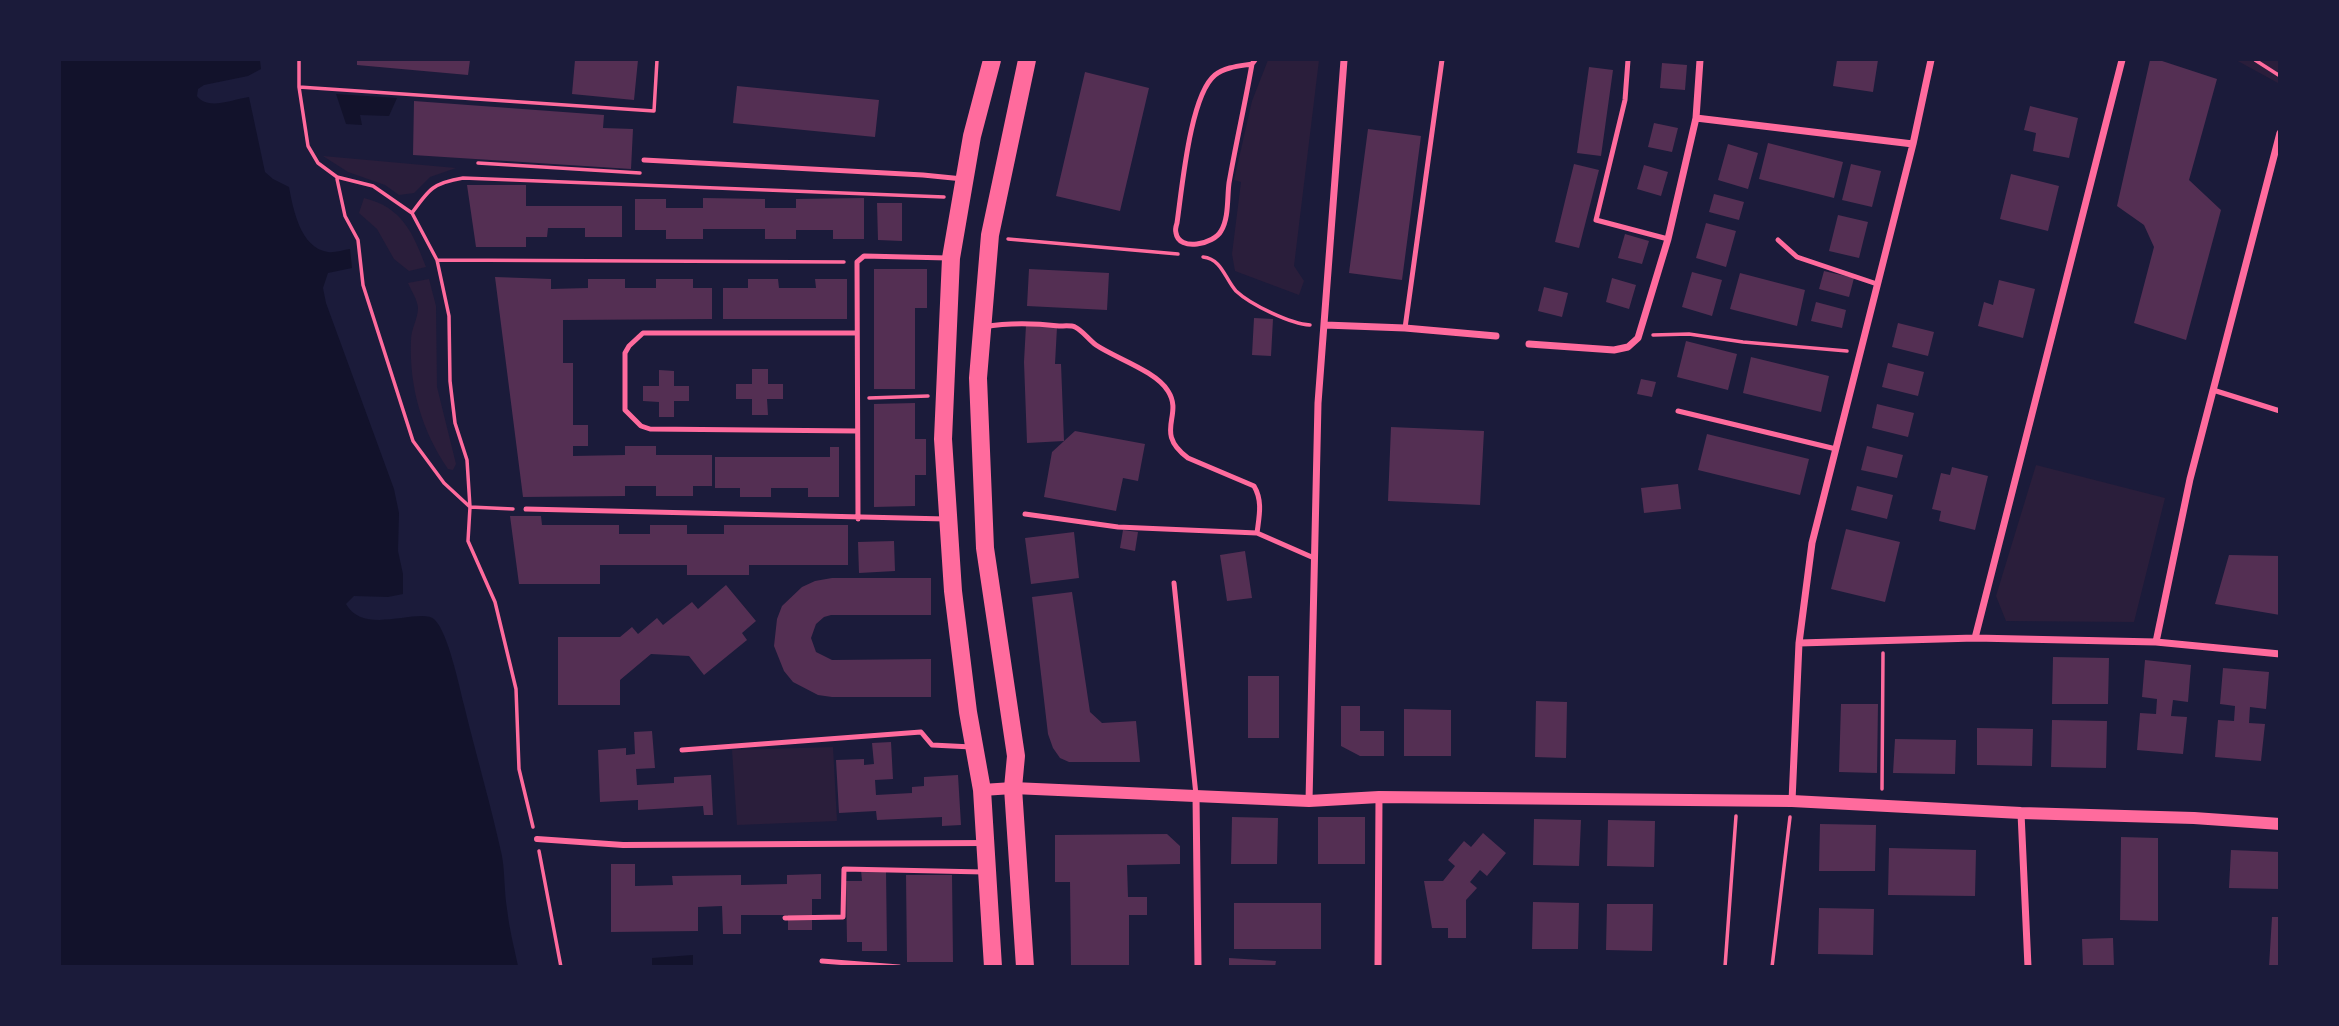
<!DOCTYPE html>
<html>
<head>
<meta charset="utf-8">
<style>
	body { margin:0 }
	#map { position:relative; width:2339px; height:1026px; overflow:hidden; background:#1b1b3a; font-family:Inter,sans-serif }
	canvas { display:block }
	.frame { position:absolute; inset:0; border:61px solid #1b1b3a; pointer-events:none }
</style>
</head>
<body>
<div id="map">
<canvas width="2339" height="1026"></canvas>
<div class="frame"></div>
</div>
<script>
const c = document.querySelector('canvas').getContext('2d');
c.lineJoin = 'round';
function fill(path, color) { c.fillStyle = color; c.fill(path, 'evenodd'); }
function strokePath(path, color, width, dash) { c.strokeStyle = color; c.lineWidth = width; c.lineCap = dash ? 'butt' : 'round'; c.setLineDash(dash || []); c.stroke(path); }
fill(new Path2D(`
	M1268,60h51l-25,206 10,15 -5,14 -64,-24 -3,-17 9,-72 -7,-2 18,-79z
	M2236,60h43v22l-1,1z
	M323,156l133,12 -26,9 -16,16 -15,2 -14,-10 -37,-13z
	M364,198c38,9 49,35 62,69l-17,4 -15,-12 -17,-30 -18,-16z
	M429,279l7,27 1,81 19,77 -3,6 -5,-1c-26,-38 -39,-82 -37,-129 0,-11 7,-21 7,-32 0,-7 -7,-18 -10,-25z
	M2036,465l129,33 -31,124 -128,-1 -10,-25z
	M833,747l4,74 -100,4 -5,-75z`), '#2a1e3b');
fill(new Path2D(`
	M60,60h200l1,9 -13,7 -44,9 -6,4 -1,7c11,15 36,3 52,1l16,75 8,7 16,8c4,21 11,61 39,65 6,1 15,-2 22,-3l2,19 -24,5 -5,15 3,15 68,186 5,24 -1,38 5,23v20l-15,3 -34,-1 -8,8c18,33 75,2 89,16 13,13 24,65 29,85 12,50 27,100 38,151 3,17 2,35 5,53 2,19 7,38 11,57h-458z
	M336,94l61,4 -8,18 -29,-1 2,10 -16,-1z
	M693,955v11h-41v-8z`), '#12122b');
fill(new Path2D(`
	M357,60h113l-2,15 -111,-10z
	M575,60h63l-4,40 -62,-6z
	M1837,60h41l-5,32 -40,-6z
	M2150,60h9l58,19 -28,101 32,30 -35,130 -52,-17 20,-76 -10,-22 -27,-19z
	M1662,63l25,2 -2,25 -25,-2z
	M1589,67l24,3 -12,86 -24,-3z
	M1085,72l64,16 -29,123 -64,-15z
	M737,86l142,14 -4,37 -142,-14z
	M414,101l190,14 -1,13 30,1 -2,40 -218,-14z
	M2030,106l48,12 -9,40 -36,-7 3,-18 -12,-3z
	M1654,123l24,5 -6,24 -24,-5z
	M1368,129l53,7 -19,144 -53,-7z
	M1768,143l75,19 -9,36 -75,-19z
	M1728,144l30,9 -10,36 -30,-9z
	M1574,164l25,6 -20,78 -24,-6z
	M1851,164l30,7 -9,36 -30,-7z
	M1644,165l24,7 -7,24 -24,-7z
	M2011,174l48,12 -11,45 -48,-12z
	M467,185h59v21h96v31h-37v-9h-37l-1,9h-21v10h-50z
	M1714,194l30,8 -5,18 -30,-8z
	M703,198l62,1v9h31v-9l68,-1v41h-31v-9h-37v9h-31v-10h-62v10h-37v-9h-31v-31h31v9h37z
	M877,203h25v38l-24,-1z
	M1838,215l30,7 -9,36 -30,-7z
	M1706,223l30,8 -10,36 -30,-9z
	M1625,234l24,7 -7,23 -24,-6z
	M874,269h53v39h-12v81h-41z
	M1029,269l80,4 -2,37 -80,-4z
	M1824,271l30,7 -5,19 -30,-8z
	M1692,272l30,8 -10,36 -30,-9z
	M1740,273l65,17 -8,36 -67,-17z
	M495,277l56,2v10l37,-1v-9h37v9h31v-9h37v9h19v31l-149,1v43h10v62h15v21h-15v10l52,-1v-9h31v9h56v31h-19v10h-37v-10h-31v10l-102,1z
	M1612,278l24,7 -7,24 -23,-7z
	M748,279h30l1,9h37l-1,-9h32v40h-124v-31h25z
	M1999,280l36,9 -12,49 -45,-12 6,-24 9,3z
	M1544,287l24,6 -6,24 -24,-6z
	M1816,302l30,8 -4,18 -31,-7z
	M1254,318l19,1 -2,37 -19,-1z
	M1898,323l36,9 -6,24 -36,-9z
	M1026,325l31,2 -2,37h6l3,77 -37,2 -3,-81z
	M1686,341l51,13 -9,36 -51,-13z
	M1751,357l78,19 -8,36 -78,-19z
	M1888,363l36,9 -6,24 -36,-9z
	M752,369h16v15h15v15h-16l1,16h-16v-16h-16v-15h16z
	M659,370l15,1v15h15v15h-15v16h-15v-15l-16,-1v-15h16z
	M1641,379l15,3 -4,15 -15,-3z
	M915,403v36h11v36h-11v31l-41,1v-103z
	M1877,404l37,9 -6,24 -36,-9z
	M1391,427l93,4 -4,74 -92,-4z
	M1075,431l70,13 -7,37 -15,-3 -7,33 -72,-14 8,-45z
	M1707,434l102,25 -9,36 -102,-25z
	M1867,446l36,9 -6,23 -36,-8z
	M830,447h9v50h-31v-9h-37v9h-31v-9h-25v-31h115z
	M1952,467l36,9 -13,54 -36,-9 2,-10 -9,-2 9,-36 9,2z
	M1678,484l3,25 -37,4 -3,-25z
	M1857,486l36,9 -6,24 -36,-9z
	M510,516h31l1,9h77v9h31v-9h37v9h37v-9h124v40h-99v10h-62v-10h-87v19h-81z
	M1846,529l54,13 -15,60 -54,-13z
	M1123,530l15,2 -3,19 -15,-3z
	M1074,532l5,46 -48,6 -6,-46z
	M894,541l1,30 -36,2 -1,-31z
	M1245,551l7,47 -25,3 -7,-46z
	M2229,555l51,1v59l-65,-11z
	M931,578v37h-100l-7,2 -8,7 -5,14 5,14 16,8 99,-1v38h-99l-14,-2 -25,-13 -9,-11 -10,-25 3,-27 5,-13 20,-19 13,-6 17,-3z
	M726,585l30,36 -14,12 5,7 -43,35 -15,-19 -38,-2 -31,26v25h-62v-68h62l12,-10 6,7 19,-16 6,7 29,-23 6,7z
	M1072,592l18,120 12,11 34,-2 4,41h-71l-9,-4 -7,-10 -5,-14 -16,-137z
	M2053,657l56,1 -1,46h-56z
	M2145,660l46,5 -3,37 -15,-2 -2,16 16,1 -4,37 -46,-4 3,-37 16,1 1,-15 -15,-2z
	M2223,668l46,4 -3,37 -16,-2 -1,16 16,1 -4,37 -46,-4 3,-37 16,1 1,-15 -15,-2z
	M1248,676h31v62h-31z
	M1536,701l31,1 -1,56 -31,-1z
	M1841,704h37l-1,69 -38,-1z
	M1341,706h19v25h24v25h-24l-19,-10z
	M1404,709l47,1v46h-47z
	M2052,720l55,1 -1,47 -55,-1z
	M1977,728l56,1 -1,37 -55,-1z
	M652,731l3,37 -19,1 1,16 37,-2v-6l37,-2 2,40h-9l-1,-9 -65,4v-10l-38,2 -2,-52 28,-2v7l9,-1 -1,-22z
	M1895,739l61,1 -1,34 -62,-1z
	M891,742l2,37 -18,1 1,15 36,-2v-6l12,-1v-9l34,-2 3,50 -19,1v-9l-65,3 -1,-9 -37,2 -3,-53 28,-1v6l10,-1 -2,-21z
	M1232,817l46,1 -1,46h-46z
	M1318,817h47v47h-47z
	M1534,819l47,1 -2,46 -46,-1z
	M1608,820l47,1 -1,46 -47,-1z
	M1820,824l56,1 -1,46h-56z
	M1483,833l23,20 -19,23 -7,-6 -10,12 7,6 -11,12v38h-18v-10h-16l-8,-47h19l12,-15 -7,-6 16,-19 7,6z
	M1167,834l13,12v18l-53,1 1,32h19v18h-18v52h-58l-1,-85h-15v-47z
	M2121,837l37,1v83l-38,-1z
	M1889,848l87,2 -1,46 -87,-1z
	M2231,850l49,2v37l-51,-1z
	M611,864h24v22l38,-1 -1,-9 69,-1v10l46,-1v-9l34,-1v25h-9v31h-24v-15h-47v19h-18l-1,-28 -24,1v24l-87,1z
	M861,870h25l1,81h-25v-9h-15l-1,-61h16z
	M906,875h46l1,87h-46z
	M1533,902l46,1 -1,46h-46z
	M1234,903h87v46h-87z
	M1607,904h46l-1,47 -46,-1z
	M1819,908l55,1 -1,46 -55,-1z
	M2272,917h8v50h-11z
	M2113,938l1,29h-31l-1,-28z
	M1229,958l47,3 -1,6h-46z`), '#542f53');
strokePath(new Path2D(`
	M299,60v27l9,59 10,17 19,14 36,9 39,27 25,47 12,56 1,65 5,42 12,37 3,47 -2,34 27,61 21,87 3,80 14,58
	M2255,60l25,16
	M299,87l355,24 3,-51
	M478,163l162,10
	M337,179l8,37 13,24 5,45 50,156 31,42 26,24 43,2
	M412,213c17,-24 21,-30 51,-35l481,19
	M1008,239l170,15
	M1203,257c19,2 22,22 33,34 15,14 55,33 74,34
	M437,260l407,2
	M1653,335l36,-1 54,8 104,9
	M869,398l59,-2
	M1882,789l1,-136
	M539,851l22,116
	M1725,967l11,-151
	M1772,967l18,-150`), '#ff6b9d', 3.5);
strokePath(new Path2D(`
	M1628,60l-3,40 -29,120 72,19
	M1252,64c-12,2 -27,3 -37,11 -25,20 -33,114 -38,148 -1,3 -2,7 -1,10 3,19 38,11 45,-2 8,-13 6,-33 8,-48 7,-40 16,-79 23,-119l3,-4
	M644,160l279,15 40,4
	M1778,240l19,17 80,27
	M984,327c26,-5 49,-4 75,-1 5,0 12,-1 16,1 7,3 14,13 21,18 19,13 60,26 72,46 16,25 -15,41 20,67l66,28c9,15 5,31 3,47
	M1405,328l37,-268
	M856,333h-213l-14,13 -4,7v57l16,16 9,3 207,2
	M2213,390l67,21
	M1678,411l158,38
	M526,509l420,10
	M1025,514l93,13 139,6 57,25
	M858,519l-1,-257 7,-6 84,2
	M1174,583l22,212
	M682,750l239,-18 11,13 40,2
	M785,918l58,-1 1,-48 140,3
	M822,961l77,6`), '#ff6b9d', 5);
strokePath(new Path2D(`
	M537,839l86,6 361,-2`), '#ff6b9d', 6);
strokePath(new Path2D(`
	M1696,118l217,26
	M1325,325l80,3 91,8
	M1529,344l85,6 14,-3 10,-9 30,-99 28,-121 4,-58
	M1975,638l147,-578
	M2156,642l34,-163 90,-346
	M1799,643l176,-5 181,4 124,12
	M1196,795l2,172
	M1309,801l9,-398 26,-343
	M1792,801l7,-158 13,-100 101,-399 18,-84
	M2021,813l7,154
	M1378,967l1,-170`), '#ff6b9d', 7);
strokePath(new Path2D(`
	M982,790l31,-2 296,13 70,-4 413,4 229,12 173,5 86,6`), '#ff6b9d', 12);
strokePath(new Path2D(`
	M992,60l-20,76 -21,122 -8,181 10,152 15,121 14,78 11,177
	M1025,967l-12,-179 3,-32 -31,-208 -7,-170 12,-143 37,-175`), '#ff6b9d', 18);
</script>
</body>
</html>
